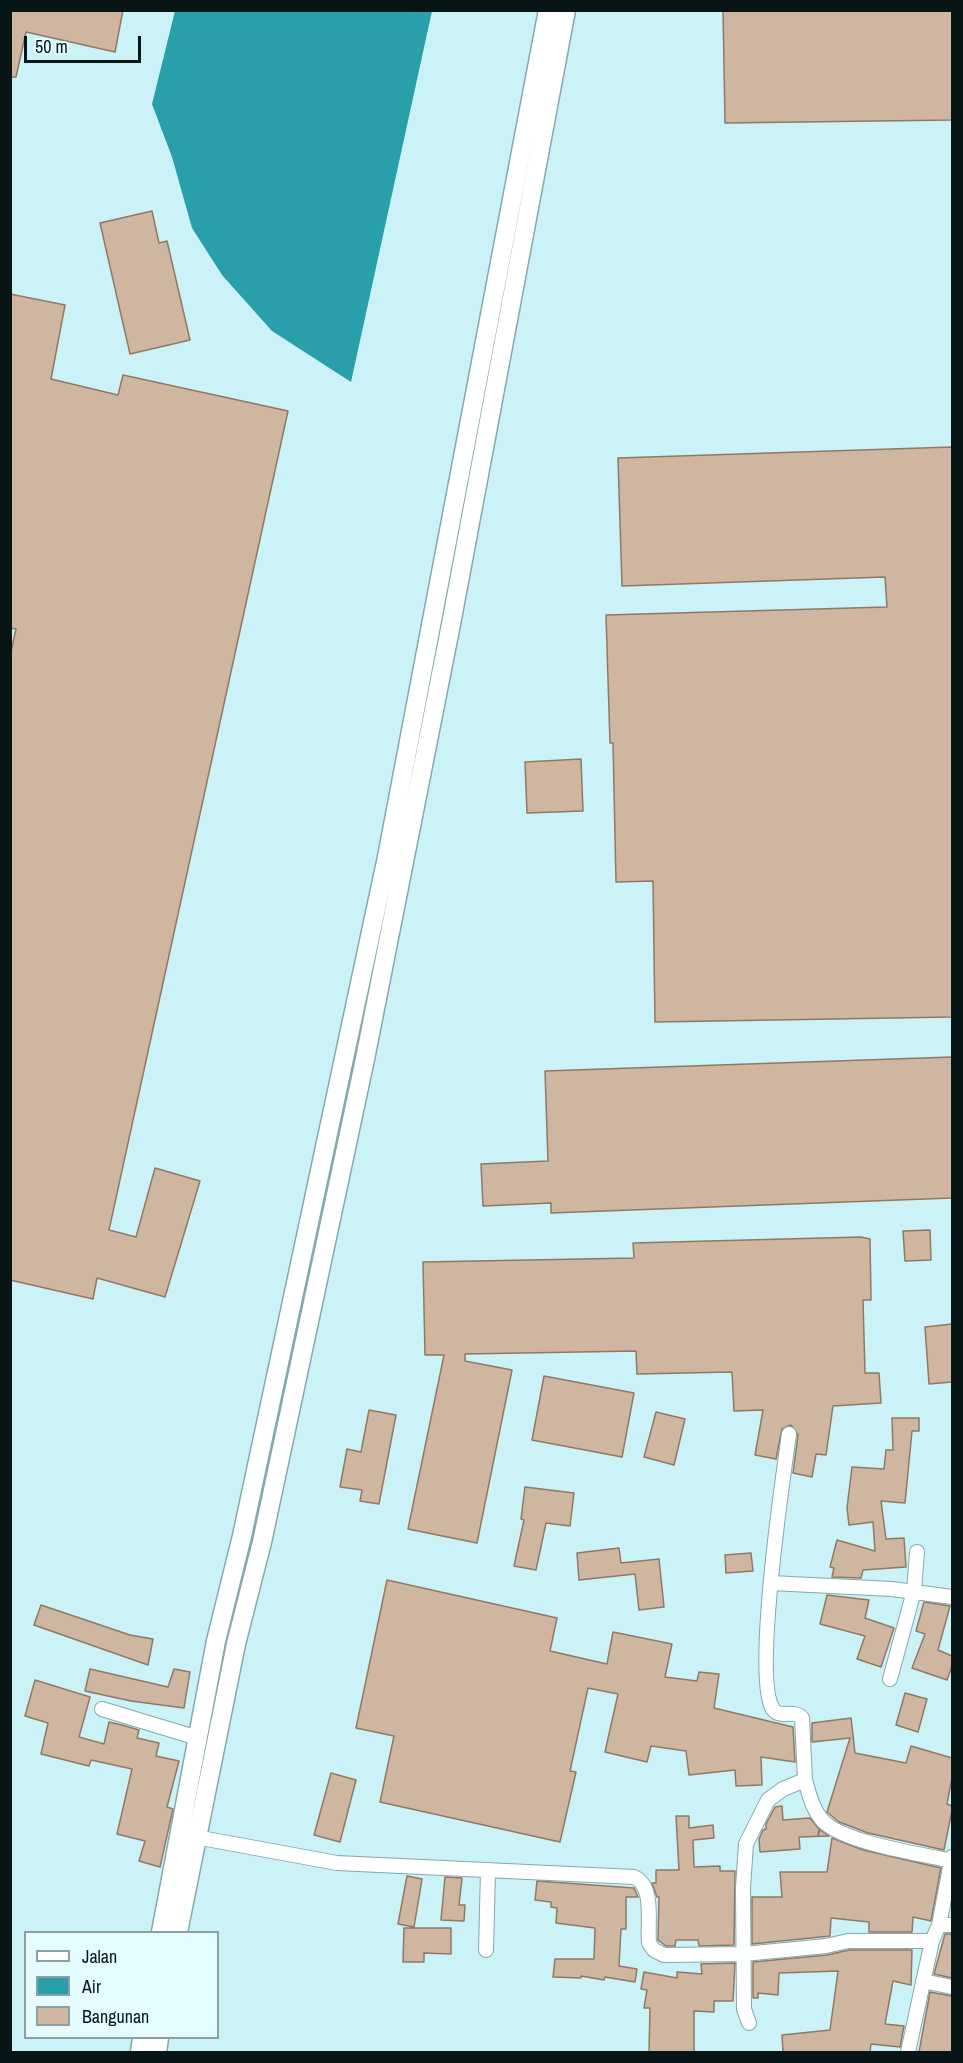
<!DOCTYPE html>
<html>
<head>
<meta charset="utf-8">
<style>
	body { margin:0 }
	#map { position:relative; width:963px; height:2063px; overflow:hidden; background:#caf2f7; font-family:"Archivo Narrow",sans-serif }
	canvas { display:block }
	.frame { position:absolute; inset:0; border:12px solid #071517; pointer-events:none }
	.legend { position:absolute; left:24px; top:1931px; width:195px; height:108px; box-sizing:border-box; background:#e4fcff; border:2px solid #8ca0a2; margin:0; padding:8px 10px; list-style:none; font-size:18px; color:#071517 }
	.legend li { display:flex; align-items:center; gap:12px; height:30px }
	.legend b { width:30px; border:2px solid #8ca0a2 }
	.scale { position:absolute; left:24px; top:36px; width:117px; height:27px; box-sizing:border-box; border:3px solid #071517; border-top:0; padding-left:8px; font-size:18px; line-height:21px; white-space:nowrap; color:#071517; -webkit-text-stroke:4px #e4fcff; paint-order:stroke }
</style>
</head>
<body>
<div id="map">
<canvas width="963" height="2063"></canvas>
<div class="frame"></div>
<ul class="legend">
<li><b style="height:8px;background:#fff"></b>Jalan</li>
<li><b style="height:16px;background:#289fab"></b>Air</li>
<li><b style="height:16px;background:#cfb6a0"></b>Bangunan</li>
</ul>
<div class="scale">50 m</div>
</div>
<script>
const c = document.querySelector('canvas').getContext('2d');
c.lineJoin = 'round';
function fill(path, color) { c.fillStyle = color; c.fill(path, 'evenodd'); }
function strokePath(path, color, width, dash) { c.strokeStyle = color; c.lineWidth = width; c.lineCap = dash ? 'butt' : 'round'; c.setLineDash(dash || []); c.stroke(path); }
fill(new Path2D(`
	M175,11h257l-81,371 -79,-51 -50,-56 -30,-47 -20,-71 -20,-53z`), '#289fab');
const building = new Path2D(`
	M10,10h113l-8,42 -89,-20 -10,45h-6z
	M723,10h229v110l-227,3z
	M152,211l7,32 8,-2 23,99 -60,14 -30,-131z
	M10,294l55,11 -14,74 67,16 5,-20 165,36 -179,819 27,7 19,-69 45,13 -35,116 -68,-19 -4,21 -83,-19v-624l6,-27 -6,-1z
	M952,447v570l-297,5 -2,-141 -37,1 -3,-139h-3l-4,-128 281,-8 -2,-30 -263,9 -4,-128z
	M581,759l2,52 -56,2 -2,-51z
	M952,1057v141l-401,15v-10l-68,3 -2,-42 67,-3 -3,-90z
	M930,1230l1,30 -26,1 -2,-30z
	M861,1237l9,2 1,61h-8l2,73h14l2,30 -48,3 -7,49 -10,-1 -4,23 -19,-4 5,-38 -7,-10 -9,4 -6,30 -21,-4 8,-45 -29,1 -2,-39 -95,2 -1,-23 -171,3v7l47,9 -35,173 -69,-14 36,-174h-19l-2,-93 211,-4 -1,-15z
	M952,1324v58l-23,2 -4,-57z
	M544,1376l90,17 -12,64 -90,-17z
	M369,1410l27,5 -17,89 -19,-3 2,-11 -22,-3 7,-38 14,3z
	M656,1412l29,7 -11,46 -30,-8z
	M892,1418h27v13h-7l-7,72 -24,-2 5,38 18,-1 2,29 -43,3 -2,8 -29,-1 2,-9 -4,-1 7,-27 38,11 -2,-29 -24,3 -2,-17 5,-41 32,2 2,-19h7z
	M525,1487l49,6 -4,33 -24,-3 -10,47 -22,-4 10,-46 -3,-1z
	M619,1548l2,15 38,-4 5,48 -25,3 -4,-36 -56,6 -2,-27z
	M751,1553l2,18 -27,2 -1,-18z
	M387,1580l170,38 -7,33 57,13 6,-32 59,12 -7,33 32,4 2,-9 20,2 -5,34 79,19 2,35 -34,-5 1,28 -26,1 -1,-16 -46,5 -3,-24 -35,-5 -4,16 -42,-10 13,-58 -30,-6 -18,83 6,1 -16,70 -180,-40 14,-66 -38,-8z
	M827,1595l42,5 -4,18 29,10 -13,39 -24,-8 8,-23 -45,-12z
	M924,1602l26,4 -12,44 14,6v10l-5,14 -35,-12 13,-34 -9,-3z
	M41,1605l89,30 23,4 -5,26 -114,-40z
	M90,1669l78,18 6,-18 16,3 -6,36 -53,-7 -46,-10z
	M35,1680l55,17 -11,40 25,7 5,-22 13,3 17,5 -2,8 22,5 -3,13 23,5 -12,46 6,2 -13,58 -21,-6 6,-20 -28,-7 15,-65 -41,-9 -2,6 -48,-12 7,-31 -23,-7z
	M905,1693l22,6 -9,33 -22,-7z
	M851,1718l4,35 51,10 5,-17 41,12v20l-5,26 5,2v4l-8,40 -76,-17 -29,-11 -12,-10 23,-74 -38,4v-19z
	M331,1773l25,7 -16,62 -26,-7z
	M782,1806l1,14 27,-2 9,11 -1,7 2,-6 9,6 -30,1 1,12 -40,3 -1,-13 4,-9 3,-1v-5l9,-17z
	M676,1816h13v12l24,-3 1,13 -21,2 1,27 26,-1v5h15l-1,74 -35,1 -1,-6h-22l-1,6h-9l-8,-6 1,-43h-2l-5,-14h4v-13h23z
	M832,1838l31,12 78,18 -10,53 -18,-4 -1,15h-43v-10l-38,-4 -1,18 -78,8v-47h30l-2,-25h47z
	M407,1876l15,3 -8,48 -16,-3z
	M445,1877l17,1 -3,27h6l-1,16 -23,-1z
	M537,1881l97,7 4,9h-12v32h-5l-2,37 18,3 -2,13 -30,-5 -1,3 -23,-4v2l-28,-1 2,-18h39l1,-31 -39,-5 1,-15 -6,-1v-5l-16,-2z
	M404,1928h47v26l-27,-1v9h-21z
	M945,1934h7v44l-18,-4z
	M849,1950h63l-1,35 -18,-4 -8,43 19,2 -4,21 -29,-3 -1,8h-87l-1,-17 48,-5 8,-59 -59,2 -1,22 -20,-2v5h-5v-36l74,-7z
	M735,1963l-2,38h-19v11l-20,-1v41h-45l1,-44h-6l3,-18 -6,-1 3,-17 33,6v-6l25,2 -1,-10z
	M930,1992l22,4v56h-33z`);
fill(building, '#cfb6a0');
strokePath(building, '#907964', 1.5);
const street = new Path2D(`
	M771,1583l121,6 60,8
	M890,1679l24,-88 3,-39
	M102,1709l96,29
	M805,1780c4,14 8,31 19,42 22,21 96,32 128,39
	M190,1836l147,27 297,14c21,9 13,47 15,66l5,7 10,5 80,-1 82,-8 22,-5h84
	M952,1857l-13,68h13
	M486,1950l2,-80
	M923,1981l29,6
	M749,2023l-5,-14 -1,-121 3,-44 22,-44 15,-11 22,-9 -3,-62c-8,-9 -23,1 -29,-9 -20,-29 10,-232 16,-275
	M908,2052l24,-111 7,-16`);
const secondary = new Path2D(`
	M161,1932l55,-291 26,-105 145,-679 161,-847
	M178,1932l58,-288 26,-102 103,-483 86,-435 115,-614
	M140,2052l2,-14
	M157,2052l2,-14`);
strokePath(street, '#83a9ad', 16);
strokePath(secondary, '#83a9ad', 21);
strokePath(street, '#fff', 14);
strokePath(secondary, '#fff', 18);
</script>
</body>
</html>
